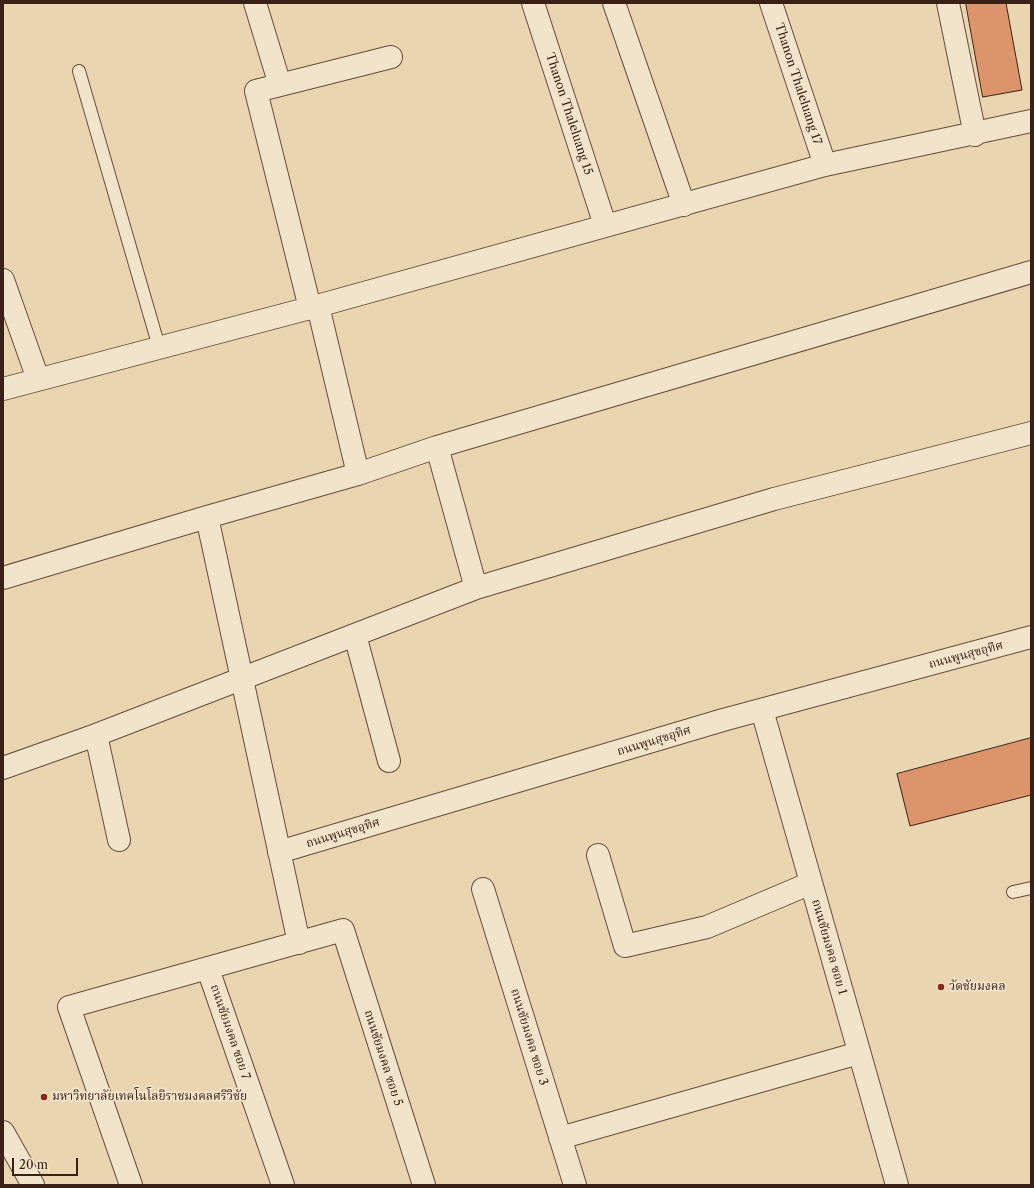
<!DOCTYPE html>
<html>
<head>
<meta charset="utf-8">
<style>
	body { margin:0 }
	#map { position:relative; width:1034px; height:1188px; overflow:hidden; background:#e9d5af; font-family:"Libre Caslon Text",serif }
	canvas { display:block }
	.frame { position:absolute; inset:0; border:4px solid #3a2117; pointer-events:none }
	.scale { position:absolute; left:12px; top:1158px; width:66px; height:18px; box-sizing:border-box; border:2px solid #3a2117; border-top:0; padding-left:5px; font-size:12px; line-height:14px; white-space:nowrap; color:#3a2117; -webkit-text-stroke:3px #f1e4cb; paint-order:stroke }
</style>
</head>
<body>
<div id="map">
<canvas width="1034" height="1188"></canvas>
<div class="frame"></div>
<div class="scale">20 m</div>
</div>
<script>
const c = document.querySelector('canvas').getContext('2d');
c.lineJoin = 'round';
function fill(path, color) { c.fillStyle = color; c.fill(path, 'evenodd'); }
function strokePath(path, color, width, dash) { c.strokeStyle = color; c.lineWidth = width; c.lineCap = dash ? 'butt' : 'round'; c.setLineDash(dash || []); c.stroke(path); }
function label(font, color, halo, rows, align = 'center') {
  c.font = font + ' "Libre Caslon Text","Noto Serif Thai",serif'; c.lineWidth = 3.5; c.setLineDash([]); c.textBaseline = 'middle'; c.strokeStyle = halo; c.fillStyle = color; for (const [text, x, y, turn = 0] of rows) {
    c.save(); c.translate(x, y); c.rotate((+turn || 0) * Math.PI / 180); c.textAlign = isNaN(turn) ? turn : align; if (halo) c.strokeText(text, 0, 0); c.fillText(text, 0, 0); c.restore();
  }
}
const building = new Path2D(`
	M966,3h40l16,87 -39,7z
	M1031,738v57l-121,31 -13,-52z`);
fill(building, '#dc956b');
strokePath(building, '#3a2117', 1);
const service = new Path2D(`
	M79,71l80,276
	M1013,892l18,-4`);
const minor = new Path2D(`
	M255,3l25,82
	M533,3l72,222
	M614,3l70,202
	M771,3l54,162
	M948,3l27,132
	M3,280l35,99
	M318,306l40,168
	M310,308l-54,-217 135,-34
	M3,389l307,-81 515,-143 206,-44
	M437,447l39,141
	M207,517l92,426
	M3,578l204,-61 151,-43 79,-27 594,-175
	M355,635l34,126
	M762,710l135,475
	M96,735l23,105
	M3,768l93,-33 380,-147 298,-89 257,-66
	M279,852l444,-132 308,-83
	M598,855l27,91 82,-19 104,-44
	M483,889l92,296
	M208,969l75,216
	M3,1132l30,53
	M560,1138l299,-85
	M131,1185l-62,-178 274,-77 81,255`);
strokePath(service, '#664e3d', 14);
strokePath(minor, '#664e3d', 24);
strokePath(service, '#f1e4cb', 12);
strokePath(minor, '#f1e4cb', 22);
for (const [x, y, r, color] of [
	[941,987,4,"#8f2418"],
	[44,1097,4,"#8f2418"]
]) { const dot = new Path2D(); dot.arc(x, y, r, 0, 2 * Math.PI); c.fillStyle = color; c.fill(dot); strokePath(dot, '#f1e4cb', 1.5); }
label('12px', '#3a2117', '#f1e4cb', [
	["Thanon Thaleluang 17",798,84,72],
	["Thanon Thaleluang 15",569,114,72],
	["ถนนพูนสุขอุทิศ",966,655,-15],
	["ถนนพูนสุขอุทิศ",654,741,-17],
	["ถนนพูนสุขอุทิศ",343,833,-17],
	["ถนนชัยมงคล ซอย 1",829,947,74],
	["ถนนชัยมงคล ซอย 7",230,1032,71],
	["ถนนชัยมงคล ซอย 3",529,1037,73],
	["ถนนชัยมงคล ซอย 5",383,1058,72]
]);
label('12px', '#3a2117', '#f1e4cb', [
	["วัดชัยมงคล",949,987],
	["มหาวิทยาลัยเทคโนโลยีราชมงคลศรีวิชัย",52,1097]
], 'left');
</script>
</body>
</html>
